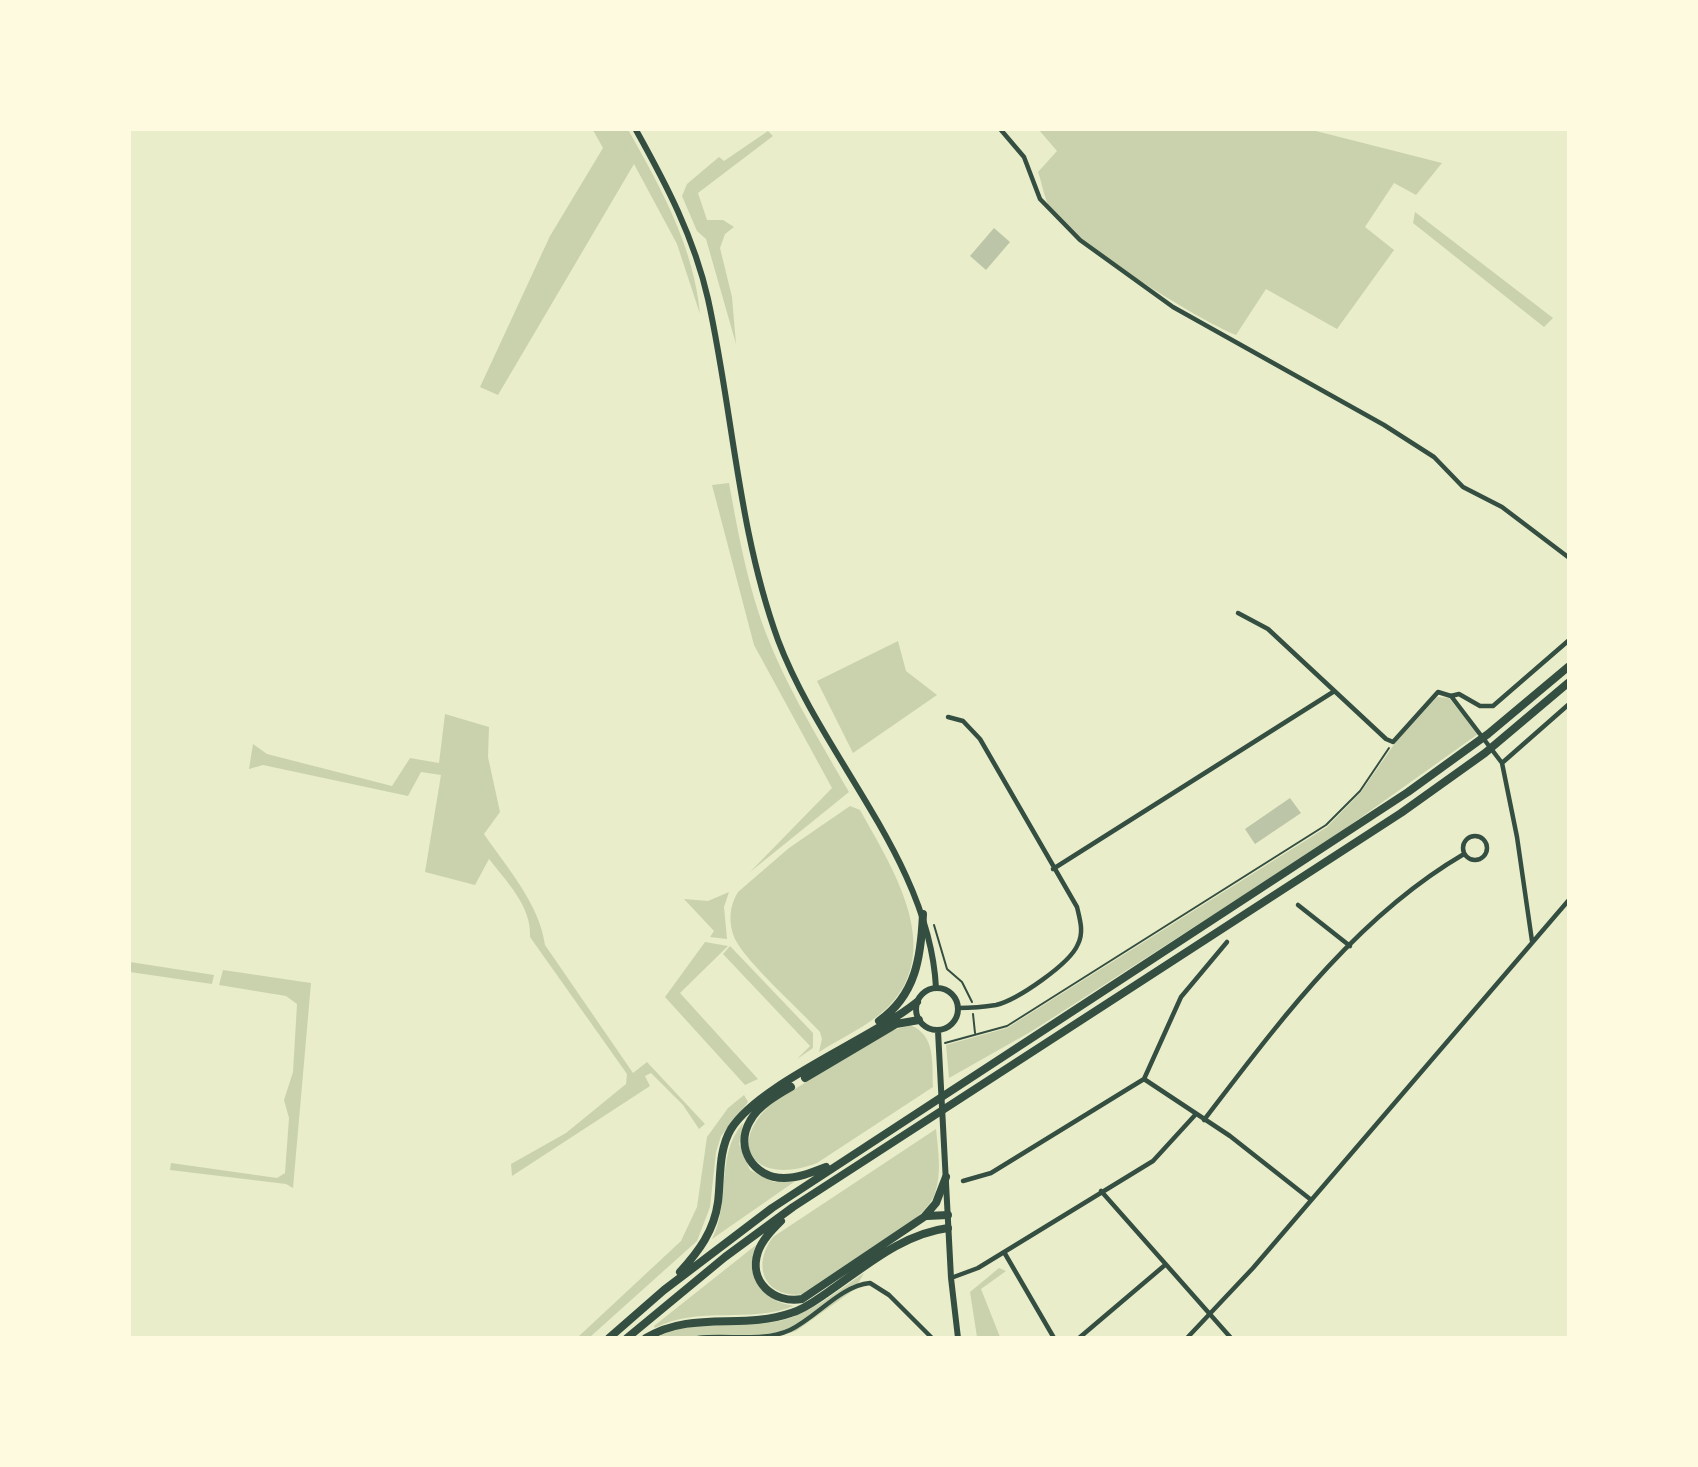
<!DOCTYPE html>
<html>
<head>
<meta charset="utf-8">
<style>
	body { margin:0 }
	#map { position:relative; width:1698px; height:1467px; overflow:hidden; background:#e9edc9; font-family:Figtree,sans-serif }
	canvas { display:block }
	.frame { position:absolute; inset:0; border:131px solid #fefae0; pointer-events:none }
</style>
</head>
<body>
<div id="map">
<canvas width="1698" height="1467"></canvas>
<div class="frame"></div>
</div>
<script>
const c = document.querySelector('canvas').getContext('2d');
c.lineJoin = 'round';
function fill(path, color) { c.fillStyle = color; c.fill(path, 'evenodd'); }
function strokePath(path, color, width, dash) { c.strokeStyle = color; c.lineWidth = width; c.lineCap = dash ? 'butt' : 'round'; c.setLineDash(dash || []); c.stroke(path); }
fill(new Path2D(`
	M593,130h35l2,3c32,57 64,115 70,181l-23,-70 -43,-80 -136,231 -18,-8 70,-151 53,-88z
	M1039,130h273l130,33 -26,32 -22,-12 -29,44 29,23 -57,79 -71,-40 -30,46c-40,-16 -163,-93 -186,-127 -6,-10 -8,-25 -12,-36l19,-21z
	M768,131l5,5 -75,57 9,27h16l11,7 -9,7 -5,14 12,49 4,47 -30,-105 -9,-8 -15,-35 5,-12 32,-27 5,4z
	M1415,212l138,106 -9,9 -131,-104z
	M729,483c8,44 16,88 30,131 21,63 57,120 90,178l-99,80 82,-84 -78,-143 -42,-160z
	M898,641l8,30 31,24 -84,58 -36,-72z
	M1437,697l12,1 29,36 -153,109 -293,188 -83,47 -3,-33 61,-17 320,-201 34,-35 34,-49z
	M445,714l44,13 -1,30 12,55 -16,22c23,34 55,69 61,111l88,128 14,-11 58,62 -6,5 -16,-24 -32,-32 -6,3 5,10 -138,90 -1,-12 55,-31 60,-49 1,-10 -97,-137c2,-30 -23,-55 -41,-78l-14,26 -50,-13 16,-97 -20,-3 -13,24 -145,-31 -14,4 4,-25 14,10 125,32 18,-28 29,5z
	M850,806l10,4c31,56 87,140 27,198 -19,18 -46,30 -68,44l3,-13 -2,-7c-20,-22 -74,-70 -85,-93 -7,-15 -6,-33 3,-47l51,-44z
	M729,892l-5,15 3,32 -17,-2 4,-6 -30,-32 24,2z
	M705,942l23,4 -48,47 78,86 -13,6 -80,-88z
	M730,946l83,87v15l-16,11 13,-13 -87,-92z
	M130,962l84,13 -2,9 -82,-12z
	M223,970l88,13 -18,205 -7,-4 -116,-14 1,-7 106,15 8,-5 4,-55 -5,-18 9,-28 4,-68 -11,-8 -67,-11z
	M910,1025c26,10 22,38 23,62l-116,76c-59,23 -94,-15 -45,-60l116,-71z
	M744,1095l4,7 -27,34 -5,16 -6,55 -13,34 -107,96h-12l103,-96 16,-34 10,-70 21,-29z
	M743,1123l-4,21 11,26 24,12h20l-82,57c19,-36 3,-84 31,-116z
	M936,1129c2,21 6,44 -1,64 -9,31 -100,81 -130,101 -39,6 -55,-27 -32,-57z
	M756,1245c-10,32 5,56 38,61 -45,18 -95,-1 -139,22l-1,-2z
	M999,1268l7,3 -25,18 19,48h-23l-7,-45z
	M864,1273l-9,16 -59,42 -24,7h-116c37,-20 79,-9 118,-16 33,-5 63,-31 90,-49z`), '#cad2ad');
fill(new Path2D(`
	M994,228l16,14 -24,28 -16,-14z
	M1290,798l11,15 -46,31 -10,-15z`), '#bcc5a7');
strokePath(new Path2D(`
	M934,925l13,44 15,13 10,20
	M973,1014l2,19
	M945,1043l62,-17 319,-201 34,-34 29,-43`), '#344e41', 2);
strokePath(new Path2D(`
	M1001,130l23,27 16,42 40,41 93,67 211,118 50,32 29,30 39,20 66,50
	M1238,613l30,16 118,110 7,3 45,-50 13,4 8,-2 21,12h13l75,-65
	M1451,696l51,67 15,74 15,104
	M948,717l15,4 17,18 97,168c3,13 7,25 1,37 -8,20 -61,56 -82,61 -12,2 -26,3 -38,3
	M1502,763l66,-58
	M1463 848a12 12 0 1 1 24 0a12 12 0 1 1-24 0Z
	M1053,869l280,-177
	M1298,905l52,41
	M1144,1079l86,57 80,63
	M1204,1120c75,-98 152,-203 260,-266
	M963,1181l28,-8 153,-94 37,-82 46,-55
	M1101,1191l130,147
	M1004,1252l50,86
	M951,1278l27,-10 175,-107 43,-47
	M698,1338c29,-4 64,5 92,-8 27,-13 50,-44 80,-47l19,12 43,43
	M1079,1338l86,-73
	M1187,1338l66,-70 315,-367`), '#344e41', 4.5);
strokePath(new Path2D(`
	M636,130c30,54 58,107 72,169 25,114 30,231 70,341 44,117 152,222 158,348
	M916 1009a21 21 0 1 1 42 0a21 21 0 1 1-42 0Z
	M938,1031l13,247 7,60`), '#344e41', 6);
strokePath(new Path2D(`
	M879,1021c37,-26 42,-64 44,-107
	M805,1078l91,-54 23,-4
	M791,1087c-14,8 -33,19 -41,34 -16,27 4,57 34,57 15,0 29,-6 42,-11
	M927,1216l21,-1
	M781,1221c-9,9 -19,19 -23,31 -10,30 16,52 44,47l122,-82 12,-14 10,-26
	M680,1272c19,-21 34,-41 38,-70 3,-24 0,-51 13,-73 29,-46 139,-89 186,-127
	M609,1338l55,-48 108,-82 636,-416 80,-58 80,-67
	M627,1338l98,-81 68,-50 608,-394 84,-60 83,-70
	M646,1338c46,-28 97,-8 145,-25 14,-4 25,-13 37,-21 38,-26 74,-58 120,-64`), '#344e41', 8);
</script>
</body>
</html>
